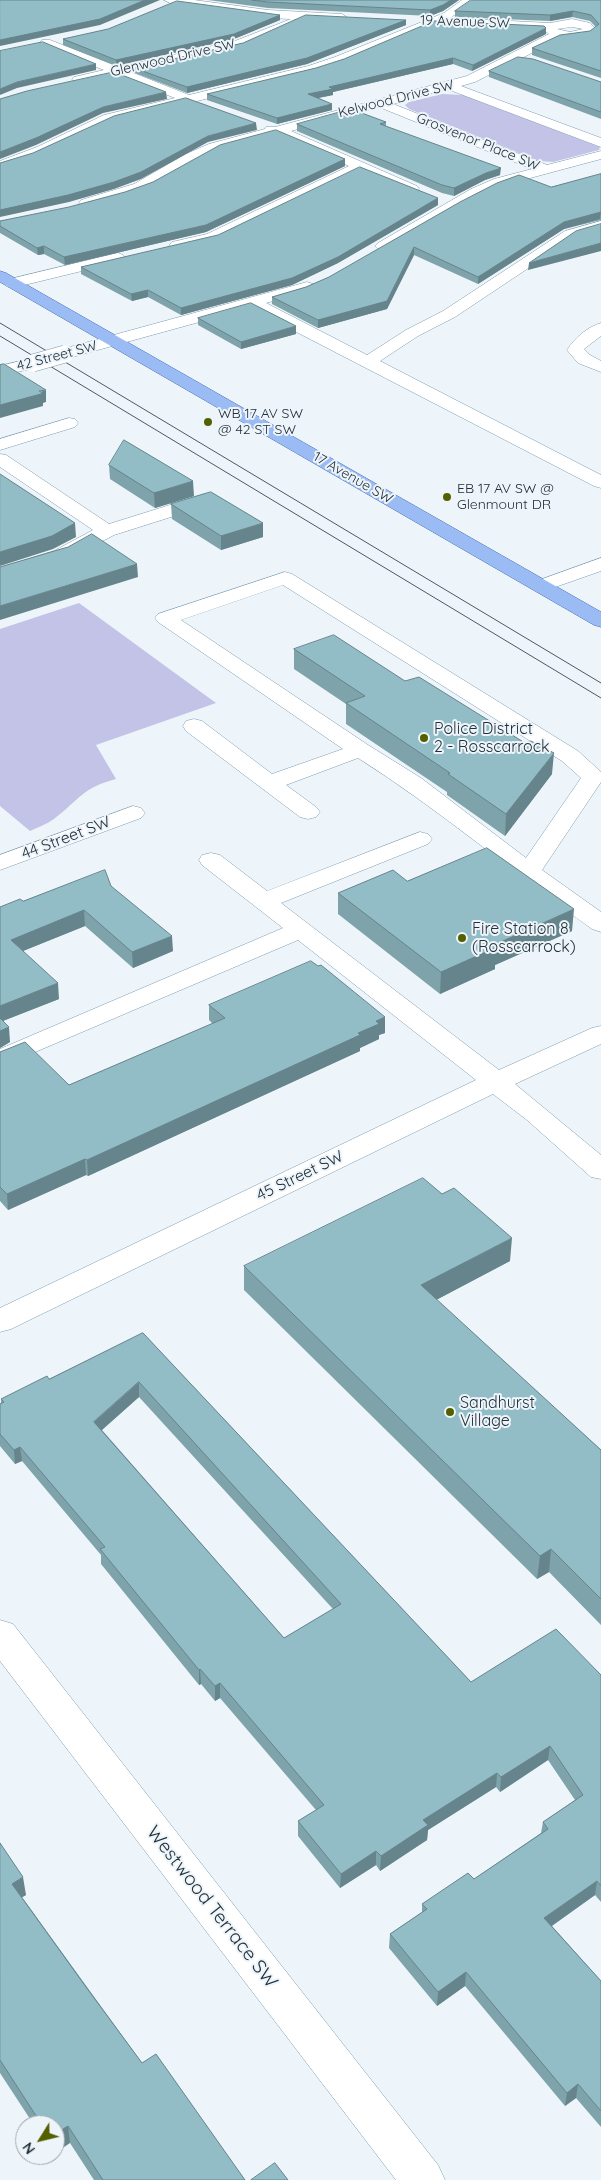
<!DOCTYPE html>
<html>
<head>
<meta charset="utf-8">
<style>
	body { margin:0 }
	#map { position:relative; width:601px; height:2180px; overflow:hidden; background:#eef5fa; font-family:Quicksand,sans-serif }
	canvas { display:block }
	.north { position:absolute; left:15px; top:2115px; width:50px; height:50px; box-sizing:border-box; background:#eef5fa; border:1px solid #9da7ad; border-radius:50%; rotate:234deg; font-size:14px; font-weight:700; line-height:20px; text-align:center; color:#23313a }
	.north::after { content:''; display:block; margin:auto; width:18px; height:22px; background:#545f00; clip-path:polygon(50% 0,100% 100%,50% 72%,0 100%) }
</style>
</head>
<body>
<div id="map">
<canvas width="601" height="2180"></canvas>
<div class="north">N</div>
</div>
<script>
const c = document.querySelector('canvas').getContext('2d');
c.lineJoin = 'round';
function fill(path, color) { c.fillStyle = color; c.fill(path, 'evenodd'); }
function strokePath(path, color, width, dash) { c.strokeStyle = color; c.lineWidth = width; c.lineCap = dash ? 'butt' : 'round'; c.setLineDash(dash || []); c.stroke(path); }
function label(font, color, halo, rows, align = 'center') {
  c.font = font + ' Quicksand,sans-serif'; c.lineWidth = 4; c.setLineDash([]); c.textBaseline = 'middle'; c.strokeStyle = halo; c.fillStyle = color; for (const [text, x, y, turn = 0] of rows) {
    c.save(); c.translate(x, y); c.rotate((+turn || 0) * Math.PI / 180); c.textAlign = isNaN(turn) ? turn : align; if (halo) c.strokeText(text, 0, 0); c.fillText(text, 0, 0); c.restore();
  }
}
fill(new Path2D(`
	M442,94l21,1 134,51 3,1 -1,3 -46,12 -14,-1 -130,-52 -4,-4 4,-3z
	M79,603l137,100 -120,42 20,34c-34,9 -36,20 -62,40 -7,5 -16,8 -24,12l-30,-25v-177z`), '#c3c3e8');
const minor = new Path2D(`
	M164,0h30l74,10 74,4 6,4 -6,4 -48,-3 4,3 -2,3 -53,22 -112,25 58,23 119,-29 27,-9 109,-44 18,-13h14l-26,18 100,5 22,-4 18,4 7,7c-8,9 -24,10 -36,8l-86,44 -14,4 140,52v9l-154,-58 -54,15 154,61 54,-14v8l-97,26 -23,10 -98,56 -5,-2 -3,-3 3,-3 93,-54 23,-10 38,-10 -153,-62 -88,24 126,55 2,3 -2,3h-10l-47,-21 -143,69 -40,10 -5,-2 -3,-3 3,-3 35,-8 142,-68 -62,-28 -12,-3 -56,15 -23,10 -52,30 -58,17 -5,-1 -2,-3 2,-3 53,-16 52,-30 23,-10 56,-15 1,-2h9l192,-51 82,-42 -5,-4 -109,-5 -92,38 -27,9 -119,29 -6,3 -4,-1 -73,18 -81,37 -33,11v-8l37,-14 67,-32 71,-17 -58,-23 -39,9 -4,-1 -2,-3 2,-3 30,-7 -62,-24 -2,-3 2,-3h8l69,27 116,-26 56,-22 -23,-1 -98,-15zM572,27l11,2 -13,3 -13,-3z
	M601,221v9l-26,7 -120,80 -37,19 -38,25 221,114v13l-7,-2 -344,-178 -185,51 -6,-1 -2,-4 2,-4 248,-68 6,2 2,3 -2,3 -47,13 101,52 39,-25 37,-19 122,-80z
	M118,253l5,2 3,3 -3,3 -111,27 -6,-2 -2,-3 2,-3z
	M601,323v13l-17,13 6,6 11,6v11l-23,-9 -11,-13c8,-12 20,-23 34,-27z
	M33,358l6,1 2,4 -2,4 -39,9v-10z
	M69,418l6,1 3,4 -3,4 -75,23v-11z
	M0,454l6,1 103,69 96,-30 7,2 2,4 -2,4 -98,31 -46,24 -68,21v-12l54,-17 39,-21 -93,-63z
	M601,558v13l-60,21 -7,-2 -3,-4 3,-4z
	M285,572l7,2 286,177 23,21v10l-59,88 59,42v20l-9,-3c-78,-56 -152,-119 -234,-171l-72,27 30,22 4,5 -4,5 -8,2 -8,-2 -114,-86 -3,-5 3,-5 8,-2 8,2 70,53 71,-25 -185,-127 -3,-4 3,-4zM283,585l279,176 19,17 -55,80 -105,-80 -53,-33 -187,-125z
	M133,806l8,2 4,5 -4,5 -141,52v-15z
	M420,832l8,2 4,5 -4,5 -147,59 218,167 93,-42 9,-2v18l-86,40 86,71v24l-10,-2 -64,-57 -34,-26 -482,235 -11,3v-24l476,-228 -178,-140 -298,127v-18l283,-121 -81,-63 -3,-5 3,-5 9,-2 9,2 47,36z
	M0,1620l13,4 425,541 7,15h-49l-396,-519z`);
const major = new Path2D(`
	M0,271l6,2 595,339v15l-7,-2 -594,-343z`);
strokePath(minor, '#7b9bb1', 1);
strokePath(major, '#456dae', 1);
fill(minor, '#fff');
fill(major, '#9bbbf4');
strokePath(new Path2D(`
	M0,323l601,360
	M0,336l601,362`), '#4c5861', 1);
const minorBridge = new Path2D(`
	M33,363l32,-9`);
strokePath(minorBridge, '#7b9bb1', 18, []);
strokePath(minorBridge, '#fff', 17);
fill(new Path2D(`
	M208,0h251l-16,11 -13,5 -162,-8z
	M601,0v78l-69,-23v-7l58,-17 6,-4 -6,-6 -18,-4 -22,4 -95,-4v-6z
	M280,15v5l-46,19 -118,27 -53,-21v-6z
	M406,20v5l-99,39 -120,29 -52,-20 -1,-5z
	M546,34l-74,37 -19,-7 -120,28v3l-15,3 14,6v6l-55,14 -70,-24v-6z
	M489,71l112,11v37l-112,-42z
	M386,122v4l114,49 -15,5 -31,16 -12,-3 -145,-62v-7z
	M345,159v7l-139,66 -141,33 -21,-11 -6,1 -38,-22v-12z
	M601,174v46l-37,9 -86,55 -64,-29 -27,54 -69,19 -46,-24v-7l34,-10 245,-100z
	M438,205l-100,58 -46,22 -111,30 -33,-18 -16,4 -51,-27v-7z
	M198,318l98,16 -55,15 -43,-24z
	M109,465l85,31 -39,12 -45,-29z
	M171,504l92,33 -42,13 -49,-31z
	M294,649l111,32 120,62 27,31 -47,62 -58,-41v-3l-101,-68v-20l-52,-35z
	M407,881l165,50 -77,34v4l-55,25 -102,-80v-21z
	M111,886l62,65 -40,17 -48,-42 -62,25 36,48 -56,22 7,21 -10,6v-141l23,-6z
	M209,1005l176,28 -6,2v4l-19,9v3l-272,125 -2,-1 -78,35 -8,-9v-149l69,33 144,-61 -4,-4z
	M510,1261l-74,39 165,150v175l-52,-53 -12,7 -293,-289v-24z
	M143,1333l328,349 130,-7v227l-6,-7 -43,31 49,55v146l-25,-29 -11,8 -100,-120 -28,20 -48,-58 1,-14 32,-22v-8l52,-25 67,-46 2,-11 32,-22 -27,-40 -48,32 -4,-5 -68,43 -1,10 -47,31 -4,-6 -36,23 -42,-52v-15l18,-11 -96,-112 -5,3 -14,-17 -2,1 -98,-121v-9l-79,-94 -7,3 -15,-18v-42l1,-1v-4l48,-20zM139,1397l194,212 -49,29 -182,-208z
	M0,1843l26,52 -4,2 120,166 103,117h-151l-24,-37 -15,-18h-21l-34,-52z`), '#7ea3ab');
fill(new Path2D(`
	M145,0h15l-60,25 -100,21v-6z
	M451,0h8l-16,11 -13,5v-6z
	M573,11l-1,6 -22,4v-6z
	M280,15v5l-46,19 -118,27v-6z
	M406,20v5l-99,39 -120,29v-6z
	M546,28v6l-74,37 1,-6z
	M453,58v6l-120,28v3l-25,5v-6l21,-7z
	M96,64v6l-79,18 -17,7v-6l17,-7z
	M166,92l1,7 -64,14 -67,32 -36,14v-7l103,-45z
	M332,104v6l-55,14v-6z
	M256,123l1,7 -49,12 -67,37 -27,10 -45,13 -69,15v-7l208,-74z
	M345,159v7l-139,66 -141,33 -1,-8z
	M501,168l-1,7 -15,5 -31,16v-8l32,-15z
	M438,198v7l-100,58 -46,22 -111,30v-7z
	M601,212l-1,7 -36,10 -86,55v-7l86,-55z
	M601,243v8l-73,19 1,-7z
	M44,246v8l-6,1 -1,-7z
	M414,247v8l-27,54 -69,19v-8z
	M148,290v7l-16,4 -1,-7z
	M296,326v8l-55,15v-7z
	M46,390v12l-3,1v3l-43,12v-13z
	M193,481l1,15 -39,12 -1,-15z
	M75,523l1,14 -23,12 -53,17v-14z
	M263,523v14l-42,13v-14z
	M137,564l1,13 -138,43v-14z
	M554,753l-2,21 -47,62 1,-22z
	M574,909l-2,22 -77,34v4l-55,25 1,-22 53,-27z
	M84,910l1,16 -72,29 -2,-15z
	M172,936l1,15 -40,17 -1,-16z
	M58,983l1,16 -59,23v-16z
	M385,1017v16l-6,2v4l-19,9v3l-272,125 -1,-16 271,-127 18,-12z
	M9,1027l1,15 -10,6v-17z
	M85,1159l1,16 -78,35 -1,-16z
	M512,1238l-2,23 -91,48 2,-24z
	M139,1382v15l-44,39 -1,-14z
	M20,1447l2,14 -7,3 -1,-14z
	M551,1549l-2,23 -12,7 3,-23z
	M200,1669l1,15 -2,1v-15z
	M220,1683v15l-5,3v-15z
	M550,1746l-2,14 -48,32 1,-15z
	M497,1773l-1,14 -68,43 -1,10 -47,31 1,-15 42,-36z
	M376,1851v14l-36,23 1,-14z
	M23,1877l3,18 -12,7 -2,-18z
	M597,1881l-2,14 -52,37 1,-14z
	M466,1972l-1,14 -28,20 1,-14z
	M578,2084l-2,14 -11,8 2,-13z
	M68,2126l2,17 -15,10v-19z`), '#66848b');
const building = new Path2D(`
	M0,0h145l-45,19 -100,21z
	M252,0h199l-8,5 -13,5 -162,-8z
	M471,0h130v71l-69,-23 28,-13 30,-4 9,-7 -8,-9 -18,-4 -23,4 -95,-4z
	M177,1l103,14 -46,19 -118,26 -53,-21 45,-10z
	M306,15l100,5 -99,38 -120,29 -53,-19 109,-25z
	M434,21l110,5 2,2 -73,37 -20,-7 -124,29 4,2 -25,5 24,10 -55,14 -70,-24 109,-26 28,-9z
	M43,42l53,22 -79,18 -17,7v-38z
	M518,57l15,2 68,23v30l-112,-41z
	M114,72l52,20 -63,15 -67,31 -36,14v-53l27,-8z
	M186,98l70,25 -48,13 -67,36 -27,10 -46,13 -68,15v-47l33,-10 81,-37z
	M351,109l35,13 -6,2 121,44 -15,5 -32,15 -12,-3 -145,-61z
	M276,130l69,29 -139,66 -142,32 -20,-11 -7,2 -37,-22v-5l69,-14 56,-15 28,-10 67,-37z
	M360,167l78,31 -100,59 -46,21 -111,30 -33,-18 -17,4 -50,-27 137,-32z
	M601,174v38l-37,10 -86,55 -64,-30 -27,54 -69,19 -46,-23 34,-10 23,-10 131,-75 37,-19 22,-8 32,12z
	M601,224v19l-72,20 47,-32z
	M251,303l45,23 -55,16 -43,-24z
	M4,364l42,26 -7,1 4,2 -2,1 -41,11v-40z
	M124,440l69,41 -39,12 -45,-28z
	M0,474l75,49 -23,13 -52,16z
	M211,492l52,31 -42,13 -50,-32z
	M92,534l45,30 -137,42v-39l68,-20z
	M334,635l71,46 14,-4 106,66 6,-2 23,12 -48,61 -58,-40 2,-1 -104,-70 19,-7 -71,-47z
	M487,848l87,61 -80,36 3,2 -56,25 -103,-79 55,-23 14,11z
	M105,870l6,16 61,50 -40,16 -48,-42 -73,30 47,43 -58,23v-99l20,-8 3,2z
	M311,961l7,5 3,-1 64,52 -9,4 3,3 -21,9 2,2 -273,125 -2,-1 -78,35 -7,-7v-135l25,-10 44,43 156,-67 -16,-13z
	M0,1018l9,9 -9,4z
	M423,1178l19,16 12,-6 58,50 -91,47 180,165v149l-50,-50 -11,7 -296,-290z
	M143,1333l328,349 85,-53 45,46v211l-4,-5 -53,37 57,63v130l-23,-27 -11,9 -101,-121 -28,20 -48,-58 37,-25 -5,-5 46,-31 6,6 74,-50 -5,-7 40,-27 -33,-49 -49,31 -4,-4 -74,47 5,5 -47,31 -5,-5 -35,23 -43,-53 26,-16 -104,-122 -5,3 -15,-17 -1,1 -99,-121 5,-2 -85,-100 -6,3 -14,-16v-30l4,-2 -3,-3 46,-23 2,3zM139,1382l202,222 -57,34 -190,-216z
	M0,1843l23,34 -11,7 74,103 56,76 14,-9 89,126h-142l-35,-54 -13,8v-9h-13l-42,-65z
	M275,2163l13,17h-37z`);
fill(building, '#92bdc7');
strokePath(building, '#66848b', 1);
for (const [x, y, r, color] of [
	[208,422,5,"#545f00"],
	[447,497,5,"#545f00"],
	[424,738,5,"#545f00"],
	[462,938,5,"#545f00"],
	[450,1412,5,"#545f00"]
]) { const dot = new Path2D(); dot.arc(x, y, r, 0, 2 * Math.PI); c.fillStyle = color; c.fill(dot); strokePath(dot, '#eef5fa', 2); }
label('14px', '#23313a', '#eef5fa', [
	["19 Avenue SW",465,22,2],
	["Glenwood Drive SW",173,58,-13],
	["Kelwood Drive SW",396,99,-14],
	["Grosvenor Place SW",478,142,22],
	["42 Street SW",57,356,-15],
	["17 Avenue SW",353,478,30]
]);
label('14px', '#23313a', '#eef5fa', [
	["WB 17 AV SW",218,414],
	["@ 42 ST SW",218,430],
	["EB 17 AV SW @",457,489],
	["Glenmount DR",457,505]
], 'left');
label('16px', '#23313a', '#eef5fa', [
	["Police District",434,729],
	["2 - Rosscarrock",434,747],
	["Fire Station 8",472,929],
	["(Rosscarrock)",472,947],
	["Sandhurst",460,1403],
	["Village",460,1421]
], 'left');
label('16px', '#23313a', '#eef5fa', [
	["44 Street SW",66,838,-21],
	["45 Street SW",300,1176,-26]
]);
label('19px', '#23313a', '#eef5fa', [
	["Westwood Terrace SW",212,1907,52]
]);
</script>
</body>
</html>
